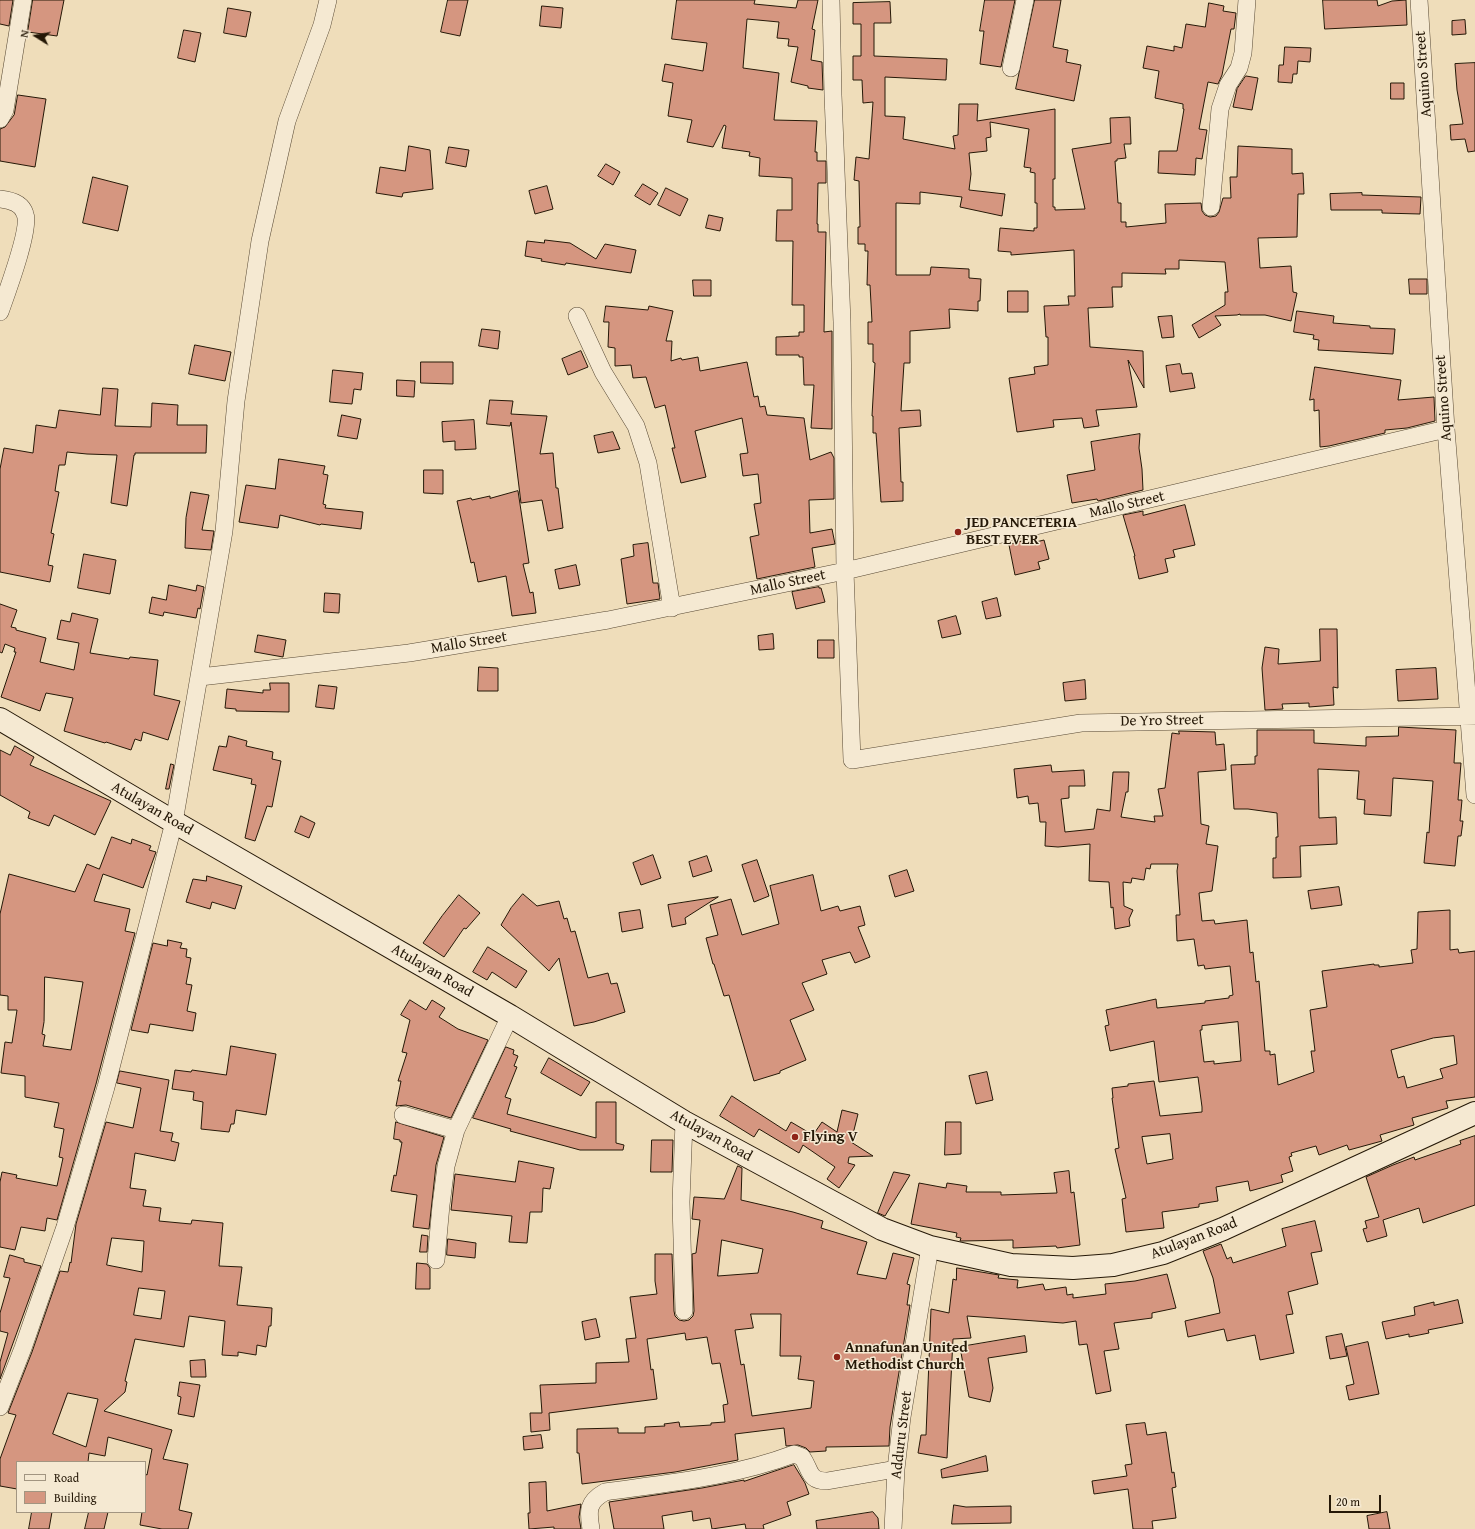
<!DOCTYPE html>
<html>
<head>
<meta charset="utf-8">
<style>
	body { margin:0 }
	#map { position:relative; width:1475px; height:1529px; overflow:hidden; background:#efddba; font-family:"Gentium Book Plus",serif }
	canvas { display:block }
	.legend { position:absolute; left:16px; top:1461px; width:130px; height:52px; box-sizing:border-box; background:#f5e9d2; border:1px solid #a29581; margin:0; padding:5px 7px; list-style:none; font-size:12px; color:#251807 }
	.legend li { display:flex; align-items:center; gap:8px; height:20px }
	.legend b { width:20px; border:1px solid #a29581 }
	.north { position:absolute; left:16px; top:16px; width:40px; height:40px; -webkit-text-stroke:3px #f5e9d2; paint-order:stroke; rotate:281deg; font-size:11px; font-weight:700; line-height:16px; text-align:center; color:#251807 }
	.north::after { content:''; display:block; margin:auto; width:14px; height:18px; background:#251807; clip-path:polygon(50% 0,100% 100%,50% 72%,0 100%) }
	.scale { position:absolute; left:1329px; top:1495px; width:52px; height:18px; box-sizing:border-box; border:2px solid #251807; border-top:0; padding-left:5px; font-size:12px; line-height:14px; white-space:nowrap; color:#251807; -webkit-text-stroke:3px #f5e9d2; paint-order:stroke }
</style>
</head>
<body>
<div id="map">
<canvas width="1475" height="1529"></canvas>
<ul class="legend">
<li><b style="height:5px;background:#f5e9d2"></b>Road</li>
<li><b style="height:11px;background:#d59680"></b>Building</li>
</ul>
<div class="north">N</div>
<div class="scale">20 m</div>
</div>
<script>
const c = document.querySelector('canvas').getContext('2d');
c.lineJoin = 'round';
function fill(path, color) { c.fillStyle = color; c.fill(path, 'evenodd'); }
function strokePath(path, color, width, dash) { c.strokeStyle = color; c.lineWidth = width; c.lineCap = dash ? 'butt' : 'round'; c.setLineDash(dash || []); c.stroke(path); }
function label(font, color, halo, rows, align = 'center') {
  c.font = font + ' "Gentium Book Plus",serif'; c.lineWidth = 3; c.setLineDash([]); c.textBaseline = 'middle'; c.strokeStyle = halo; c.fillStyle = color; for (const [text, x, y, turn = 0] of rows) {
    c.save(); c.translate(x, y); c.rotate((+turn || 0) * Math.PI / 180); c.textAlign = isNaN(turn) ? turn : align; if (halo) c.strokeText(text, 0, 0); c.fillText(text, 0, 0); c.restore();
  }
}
const building = new Path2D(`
	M0,0h13l-4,26 -9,-2z
	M33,0h31l-7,36 -29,-4z
	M448,0h20l-8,36 -19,-4z
	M677,0h78l-1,4 42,4 2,-8h20l-6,29 3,1 -4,30 11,2 1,28 -15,-2v-2l-17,-4 7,-35 -10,-1 1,-7 -12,-1 2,-16 -32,-3 -4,49 36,5 -5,47 43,1 -2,31h2v9h9v22h-8l-1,41h1v8h8l-2,100 8,-1v98l-21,-1 3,-43h-10l-1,-28h-4v-2h-23v-18l23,-1v-4h5v-27h-12l1,-64h-17l1,-31h15v-32l-33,-2 1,-18 -11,-2 1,-4 -28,-4 4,-22 -2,-1 -11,22 -26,-5 5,-22 -24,-4 5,-33 -11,-2 3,-17 38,7 4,-28 -35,-4z
	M985,0h30l-14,67 -21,-3 4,-33h-4z
	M1035,0h26l-8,47 15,3 -2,12 15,3 -7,36 -58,-12z
	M1323,0h54l1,6 14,-5 14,-1 1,25 -82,4z
	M890,2l1,21h-17v33l73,3 -1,21 -61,-3v39l20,1 -2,22 52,10 -2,-13 5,-1 1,-31h19l-1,17 78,-12v70h-2v28h2v3l30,-1 -13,-60 39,-6 -1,-25 20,-1 1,27h-7l2,14 -9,1v2h-2l3,42h3v19h5v5l40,-4 -1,-19 36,-1 1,8 3,4 5,2 6,-1 3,-4 4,-14h8l-1,-21h7l1,-31 54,3v25l11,-1 1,21h-6l-1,43 -39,1 2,30 31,-2 2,26 4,1 -6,28 -26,-6h-25v-1l-3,1 -22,1 6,9 -22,13 -7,-13 33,-20v-13h3l-3,-30 -46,-2v9h-14l1,5 -44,-1v14h-10l1,20 -25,1 2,39 53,4 1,37 -16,-28 9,47 -41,3 3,16 -15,2 -2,-10 -29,2 1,7 -37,5 -8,-54 26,-4 -1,-7 14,-2v-28h-2l-2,-31 25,-1 -1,-9h7l-1,-46 -63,5v-3l-13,-1 2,-23 34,3v-3h3v-25h-2v-30l-5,-1 1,-4 -7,-1 5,-38 -39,-7 1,15 -5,1 1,13 -18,2 2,21 -2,16 36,4 -3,22 -42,-9 2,-10 -42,-5v12l-24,-1v72h34l1,-8 38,2v9l12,1 -1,22h-2v10l-29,-2 1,19 -40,3v32h-6l-3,48 19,-1 1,16 -22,2 2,54h2v19l-22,1 -5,-69h-3v-17h-1l3,-53 -2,-1v-18h-5v-22h4l-2,-37h-3l1,-34h-3v-7h-7v-17h2l-1,-46 -5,-1 2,-23 13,2 4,-57 -10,1 -1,-23h-9v-24h8v-32h-8v-21z
	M1209,3l15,3 -1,5 13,2 -2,16h-3l-9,46 -4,9 -10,-2 -9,47 8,1 -5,29 -6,-1 -1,17 -37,-2 1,-22h18l7,-42h-1v-5l-28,-6 4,-27 -16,-3 4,-22 27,5v-5l8,2 4,-24 19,3z
	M542,6l21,2 -2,20 -21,-2z
	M228,8l23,4 -5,25 -22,-4z
	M1465,20l1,14 -14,1v-14z
	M184,30l17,3 -6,29 -17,-4z
	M1285,47l26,1 -1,14 -12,-1 -1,13h-4l-1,9 -14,-1 1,-17h4z
	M1475,63v88l-7,1 -3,-13 -14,1 -1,-15 13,-1 -6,-34 -2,-26z
	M1246,76l12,2 -6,32 -19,-3 4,-18z
	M1391,83h13v16h-13z
	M18,95l28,4 -11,68 -35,-6v-32l5,-2 9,-12z
	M409,146l21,4 3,39 -30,4 -1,4 -26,-4 4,-26 25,4z
	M449,147l20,3 -3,17 -20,-4z
	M606,164l14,8 -7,13 -15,-9z
	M93,177l35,9 -10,45 -35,-8z
	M643,184l15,9 -8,12 -15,-9z
	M547,186l6,23 -18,5 -6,-23z
	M666,188l22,11 -8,17 -22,-11z
	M1362,193v2l59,2 -1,17 -38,-1v-3h-51l-1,-16z
	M709,215l14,3 -3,13 -14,-3z
	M545,240l25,3 26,16 9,-15 31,6 -5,23 -65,-10 -1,2 -24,-4 1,-2 -17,-3 2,-15 17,2z
	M1409,279h18v15h-17z
	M693,280h18v16h-17z
	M1008,291h20v21h-20z
	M606,306l42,4 1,-4 24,5 -7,30h6l-1,20 10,-3 1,2 16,-3 2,14 47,-9 7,35 4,-1 2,11 5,-1 2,9 37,3 6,42 21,-8 3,6v41l-25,1 1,33 22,-4 3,15 -23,4 3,19 -58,12 -7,-42 9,-2 -5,-31 7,-1 -3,-29 -15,2 -3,-22 8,-1 -6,-35 -47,13 11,46 -25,6 -9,-35h3l-10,-43 -10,3 -9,-31 -13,1 -2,-13 -16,1v-18l-7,-1 1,-25h-5z
	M1297,311l37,5 -1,7 37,3v2l25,1 -2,25 -75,-4 1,-10 -6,-1 1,-4 -20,-3z
	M1172,316l2,21 -12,1 -4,-21z
	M482,329l18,2 -2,18 -19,-3z
	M195,345l36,7 -6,29 -36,-7z
	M581,351l7,16 -20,8 -6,-16z
	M421,362h32v22l-32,-1z
	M1180,364l2,10 10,-1 3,15 -25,4 -4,-26z
	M1315,367l86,13 -3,20 36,-3 1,24 -28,7 -22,2v3l-56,13 -9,1 -1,-37 -5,1v-12l-4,1z
	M333,370l30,3 -2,17 -7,-1 -2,15 -22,-2z
	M397,380l18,1 -1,16 -17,-1z
	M103,388l15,1 -3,37 36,1 1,-24 26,2 -1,20h30l-1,28h-71v2h-1l-7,51 -16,-3 6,-48 -30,-1 -20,-2 -2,13h-6l-4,26 4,1 -8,41 3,1 -6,31 5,1 -3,16 -50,-10v-103l4,-21 29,5 3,-28 20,3 3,-18 41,5z
	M490,400l23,1 -2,13 36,2 -7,38 13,-1 3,35h2l5,40 -15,3 -6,-31 -21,3 -10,-81 -1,4 -23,-2z
	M342,415l19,4 -4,20 -19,-3z
	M474,420l2,29 -21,1v-9l-12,1 -1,-20z
	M613,432l7,17 -22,4 -4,-17z
	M1140,434l-1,14 3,21 1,21 -45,11 -1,-2 -25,4 -5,-28 28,-5 -4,-28z
	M279,459l46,7 -2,8 5,1 -5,29 3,1 -1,3 38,4 -2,17 -40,-5 -1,1 -40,-10 -2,13 -39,-6 7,-37 29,4z
	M424,470h19v24l-19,-1z
	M518,491l11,72 -6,1 7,29 3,-1 3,21 -24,3 -6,-40 -28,6 -4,-20 -3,1 -14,-62 14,-3 1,2 18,-4v2z
	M191,492l18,3 -7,35 12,1 -3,19 -26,-2 1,-30z
	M1185,505l10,40 -22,5 2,7 -10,2 3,13 -29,7 -5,-23h1l-12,-41 20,-4v4z
	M1027,540l1,4 16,-4 5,19 -11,3 2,7 -25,6 -6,-30z
	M648,543l5,40h5l2,16 -33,5 -6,-45 13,-3 -1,-11z
	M84,554l32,6 -6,34 -32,-6z
	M576,565l4,20 -21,4 -4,-19z
	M169,585l27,6 1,-6 7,2 -4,22 -2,-1 -2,10 -32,-6 -1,4 -14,-3 3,-16 14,3z
	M819,587v1h2l4,14 -29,7 -4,-17z
	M325,593l15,1 -1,19 -15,-1z
	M997,598l4,18 -15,3 -4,-17z
	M0,604l17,6 -6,17 5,1v2l30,8 -6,24 34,8 5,-27 -22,-4 4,-19 9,2 2,-9 26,6 -8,34 39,6 1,-2 28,3 -4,35 26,6 -12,39 -25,-8 -2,9 -6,-2 -4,11 -25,-8 -1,1 -41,-12 9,-33 -27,-5 -6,18 -39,-14 15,-45h-2l1,-4 -10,-4 -3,9 -2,-1z
	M956,616l5,18 -19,4 -4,-17z
	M1320,629h17l1,59 -5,-1 1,18 -25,2v-4l-27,1 1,5 -18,1 -3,-42 3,-21 14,2 -1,15 42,-3z
	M773,634l1,15 -15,1 -1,-14z
	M258,635l28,5 -3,17 -28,-5z
	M818,640h16v18h-16z
	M479,667l19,1v23h-20z
	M1436,668l2,31 -40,2 -2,-31z
	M1085,680l1,19 -21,2 -2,-18z
	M270,683h19v29l-53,-1v-2l-11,-1 2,-19 36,4v-3h7z
	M319,685l18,2 -3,22 -18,-2z
	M1399,727l57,3 -2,33h7l-3,37h4l-2,21h3l-2,15h-3l-3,30 -31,-3 3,-31 2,1 4,-52 -40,-3 -2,38 -27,-2 1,-14 -8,-1 2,-28 -41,-2 1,49 17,-1 1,27 -37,2 1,31 -28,1v-20h3v-21h2l-1,-24 -29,-4h-14l-3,-44 24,-1v-8h2v-26h57v13l52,3v-9l32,-1z
	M1179,731l36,1 1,13 8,-1 2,26 -28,2 3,52 8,2 -3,18 12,2 -6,45 -13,2 3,28 12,-1 1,4 32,-4 3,33 3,-1 3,30 3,-1 6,70h5v4l5,-1 3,31 36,-13 -3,-21h4l-5,-41 17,-3 -5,-36 52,-7v1h5v2l34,-4 -2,-13 6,-1 1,-37 32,-2v40l8,-1 1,4 16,-2v146l-29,4 2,7 -36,10 2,7 -34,10 2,6 -33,9 -2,-5 -28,10 -3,-9 -25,7 1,3 -3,1 4,14 -12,4 2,7 -33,9 -2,-10 -32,6 2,14 -19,3v3l-37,5 2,16 -38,4 -4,-33 4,-1 -11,-49 4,-1 -7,-50h1l-1,-10 16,-2v-2l26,-3 6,35 42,-4v-5l-4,-30 -39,5 -5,-41 -44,10 -5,-25 4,-1 -3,-15 50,-11 1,9 48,-5v-2l24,-3v-2l4,-1 -3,-29 -25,3 -1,-4 -6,1 -4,-27 -17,2 -1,-26h4l-3,-44 1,-7h-27l-1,5 -4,-1 -2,12 -12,-2 -1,5 -8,-1 1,24 9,4 -4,9 1,7 -15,3 -2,-22 -2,1 -2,-26 -20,-1 1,-37 -32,3 -13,-1 1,-24h-6l-2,-19 -9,1 -1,-8 -11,2 -3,-29 37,-4 1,7 32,-2 1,16h-16v12l-8,1 4,33 29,-3 3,-20 13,2 3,-39h16l-1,20h-2l-5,25 34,5 -1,-6h9l-5,-27 7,-1 7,-55 7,1zM1238,1022l3,39 -27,3v-3l-10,1 -4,-32h2v-4zM1454,1036l3,28 -17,5 3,9 -36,10 -3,-12 -6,2 -7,-28 42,-12zM1170,1134l3,25 -26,5 -5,-27z
	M229,736l18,5 -1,5 27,6 -1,7 9,2 -9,46 -5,-1 -12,35 -10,-3 11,-53 -5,-1 1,-5 -39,-9 6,-24 7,1z
	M15,746l19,11 -4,8 81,36 -16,34 -41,-20 -5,11 -21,-8 2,-6 -30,-17v-45l10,5z
	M171,764l3,1 -5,24h-3z
	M301,816l14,7 -6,15 -14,-6z
	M112,837l19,7 1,-5 19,7 -2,4 7,2 -13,36 -40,-14 -9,27 36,8 -5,22 10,2 -39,151 -39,136 -10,-2 -2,13 -24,-4 -6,23 -15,-3v-65l2,-10 15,3 -1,3 41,8 6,-28 -4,-1 5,-28 -10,-2 5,-24 -34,-6v-21l-24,-3 4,-31 7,1 5,-33h-9v-14l-8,-1v-81l9,-40 66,18 12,-28 12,5zM45,977l38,5 -12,68 -28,-4 2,-11 -3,-1 2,-12z
	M653,855l8,23 -20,7 -8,-22z
	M707,856l5,15 -19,6 -4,-15z
	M757,860l12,36 -15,6 -12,-37z
	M907,870l7,21 -19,6 -6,-21z
	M813,875l8,36 17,-5 2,5 20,-5 5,19 -7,2 12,30 -15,6 -5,-11 -28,8 5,14 -25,9 12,27 -24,10 16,40 -26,11v2l-26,8 -25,-86 -5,1 -10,-32h-1l-7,-26 12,-3 -8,-30 21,-6 11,36 37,-11 -9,-38z
	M207,876l35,10 -7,23 -23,-7 -2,7 -24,-7 7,-23 13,2z
	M1339,887l3,18 -31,4 -3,-18z
	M523,894l14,12 22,-5 5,18 3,-1 4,14 4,-1 13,47 20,-5 3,11 6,-1 8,29 -31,10 -20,4 -15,-68 -10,13 -48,-46 10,-17z
	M459,895l21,18 -14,16 -2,-1 -20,29 -21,-14 19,-27z
	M718,897l-33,21 1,6 -14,3 -4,-22z
	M640,910l3,18 -21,4 -3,-19z
	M168,940l14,3 -2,5 7,1 -1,8 5,1 -5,26 6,1 -5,26 9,2 -3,18 -43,-7 -2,9 -17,-3 22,-87 14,3z
	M488,947l39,24 -11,17 -24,-16 -5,8 -14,-8z
	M410,1000l16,10 6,-10 13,8 -6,9 19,12 30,11 -37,78 -45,-13 -10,1 5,-25h-3l9,-28 -5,-1 8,-32 -9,-5z
	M231,1046l45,8 -10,61 -30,-5 -2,14h-3l-2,8 -28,-3 2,-27 -10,-2 1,-8 -22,-3 3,-19 16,2 1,-2 34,5z
	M506,1047l8,3 -1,4 5,2 -4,10 3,1 -12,30 6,2 -4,15 89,24v-36h20v41l8,2 -1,5h-43l-70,-19 1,-2 -38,-11z
	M549,1058l41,24 -9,14 -40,-23z
	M120,1071l49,9 -9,51 13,2 -2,8 8,2 -4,18 -40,-8 -5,35 16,2 -3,16 18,2 -2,13 32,3 1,-4 31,3 -4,43 23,1 -5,38 35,3 -1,18h-2l-3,21 -9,-2 -1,10 -18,-3v4l-16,-1 3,-34 -36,-5 -5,31 -49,-8 -10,42 2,1 -2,10 -21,19 68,19 -9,29 25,5 -9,46 13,3 -4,16h-26l-22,-4 2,-13h3v-38l2,1 5,-26 -44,-12 -3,19 -16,-3 -1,9h-71v27l-17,-3v-27l16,-44 -8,-2 24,-61 28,-81 8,1 2,-10 1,1 5,-39 30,-102 27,6 8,-40 -24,-5zM112,1238l32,3 -2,31 -35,-7zM139,1288l26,3 -4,28 -27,-4zM68,1393l30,6 -12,48 -33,-13z
	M987,1072l6,28 -17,4 -7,-28z
	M732,1096l54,35 5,-9 22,13 9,-13 15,10 5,-22 16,4 -7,28 22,14 -24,1 -1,6 7,2 -16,23 -12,-9 8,-12 -32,-22 -4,8 -40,-24 -5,8 -34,-21z
	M396,1122l48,15 -8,28 -7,64 -16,-2 4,-32 -26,-4 3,-16 2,1 6,-34h-2v-2l-6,-1z
	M946,1122h15v32l-16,1z
	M1475,1136v69l-52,18 -4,-15 -36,12 4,16 -20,6 -4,-13 4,-1 -2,-7 14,-4 -13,-40 27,-12 21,-8 1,3 46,-16 -1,-3z
	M652,1140h21l-1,32h-21z
	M519,1161l35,7 -4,21 -7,-1 -1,24h-12l-3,31 -18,-1 3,-26 -61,-6 4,-36 60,8z
	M738,1166l4,2 -1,32 52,12 30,9 -2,7 46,14 -10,32 29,5 7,-26 21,5 -7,26 3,1 -3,20h3l-20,122 -1,19 -63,1v4l-16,1 -4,-4 -8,-3 -12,1 -2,-18 -49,6 3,26 -63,12 -93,12 -3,-31h-2v-24l41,-1v5h27v-6l20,-1 -1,-2 15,-2 1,5 31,-2v-2l14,-1 -2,-17 5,-1 -8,-41 -8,1 -5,-27 -21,3 -1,-7 -38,6 4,31 2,-1 4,30 -108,14 1,17 -19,2 -1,-19h12l-2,-28 56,-2v-20l33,-1 -3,-23 10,-1 -6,-41 27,-3 -2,-13v-27h17l2,57 1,5 4,4 5,1 5,-1 4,-4 1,-5 -2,-57 4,-1 4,-33 -8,-1 2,-22 30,2zM722,1240l41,9 -5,24 -40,3zM751,1314h30l-1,42h21l-3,23 16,2 -3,27 -59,8 -8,-52 -3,1 -6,-35 18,-2z
	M1069,1171l2,22 3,-1 6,53 -23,3 -1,-2 -43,2v-8l-51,1h-2l1,-3 -5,-1 1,-4 -46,-9 8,-41 27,5 1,-5 20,3 -1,6h35v3l56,-2 -3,-20z
	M894,1172l16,3 -25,41 -7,-3z
	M1315,1221l7,30 -11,2 7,31 -30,8 5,22 -7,1 8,38 -34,7 -5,-25 -28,6 -3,-12 -36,8 -3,-16 35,-8 -7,-35 -10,-27 18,-7 6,15 4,-2 2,6 53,-17 -4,-17z
	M422,1235l6,1 -1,16h-7z
	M448,1239l28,4 -1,15 -28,-3z
	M10,1255l14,4v3l17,4 -41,113v-17l8,-29 -8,-2v-18l10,-35 -6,-1z
	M417,1263l10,1 3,4v21h-14z
	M957,1268l42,7 -1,3 20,2 -1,8 26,-4 2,6 21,-3 1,8 6,-1v4l33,-4 -1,-10 30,-3 32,-7 9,34 -24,5v5l-38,5 5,26 -15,2 7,40 -15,3 -9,-50 -8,1 -3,-24 -13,2 -96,-7 4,22 -18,1 -6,119 -29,-5 3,-18h5l5,-126 18,4 4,-34 3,1z
	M1458,1300l5,23 -35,7 1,3 -20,4v-3l-23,5 -4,-17 33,-7 -1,-8 20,-5v3z
	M596,1319l4,18 -15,3 -3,-18z
	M1342,1334l5,22 -17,3 -4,-22z
	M1025,1336l2,16 -39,6 5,30 -3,14 -21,-5 -9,-50z
	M1368,1342l11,52 -30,6 -3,-14 8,-2 -8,-37z
	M205,1360l1,17h-15l-1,-16z
	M180,1382l20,3 -6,32 -16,-3 3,-17 -3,-1z
	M1145,1423l2,12 19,-3 6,41 2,-1 2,15 -4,1 4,30 -24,3 1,8h-20l-5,-40 -34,5 -2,-13 35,-5 -2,-11 7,-1 -6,-39z
	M541,1435l2,13 -19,2 -1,-13z
	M986,1456l2,15 -46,7 -1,-8z
	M794,1465l11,18 4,11 -22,8 4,13 -28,10 1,4h-18l-1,-5 -33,5 -2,-11 -17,3 -1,-10 -30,5 2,13h-50l-5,-27 93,-14 42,-8v1z
	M546,1482l1,29 34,-7 -2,13 2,12h-27v-2l-25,2 -1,-16h2l-1,-30z
	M954,1505l12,2 45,-1v17l-59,1z
	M32,1512h20l-3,17h-20z
	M89,1512h19l-4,17h-19z
	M873,1512l5,6 1,11h-62l-1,-8z
	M1387,1512l3,17h-21l-2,-13z`);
fill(building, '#d59680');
strokePath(building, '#251807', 1);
const street = new Path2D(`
	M831,0l2,95 9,227 3,249 7,189 229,-37 394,-7
	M1419,0l27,429 29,366
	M1011,68l14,-68
	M0,119l5,-9 18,-110
	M0,199c10,1 22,4 25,15 6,14 -19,81 -25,98
	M1211,207l9,-98 8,-24 11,-17 4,-15 4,-53
	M577,316l26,56 33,54 12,37 24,145
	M200,677l209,-24 199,-33 237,-49 601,-142
	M403,1115l53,15
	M684,1122l-3,80 3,109
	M436,1260l5,-55 5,-39 10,-36 54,-114
	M0,1407l23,-59 42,-121 41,-140 68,-265 50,-291 12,-130 24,-160 27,-120 35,-96 6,-25
	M591,1529c-3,-18 -4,-27 14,-37 64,-9 128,-15 189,-38l8,3c9,13 6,24 25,24l69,-12
	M893,1529l3,-60 6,-52 28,-170`);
const secondary = new Path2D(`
	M0,719l174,103 336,194 174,106 198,107 48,18 81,18 62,3 40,-3 50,-12 60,-24 252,-116`);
strokePath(street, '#584934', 18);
strokePath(secondary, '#251807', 24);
strokePath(street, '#f5e9d2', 17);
strokePath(secondary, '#f5e9d2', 22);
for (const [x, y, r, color] of [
	[958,532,4,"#8f2418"],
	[795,1137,4,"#8f2418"],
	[837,1357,4,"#8f2418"]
]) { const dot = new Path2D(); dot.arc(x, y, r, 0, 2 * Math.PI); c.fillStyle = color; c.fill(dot); strokePath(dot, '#f5e9d2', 1.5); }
label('15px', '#251807', '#f5e9d2', [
	["Aquino Street",1424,74,-94],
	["Aquino Street",1444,398,-94],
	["Mallo Street",1127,505,-13],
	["Mallo Street",788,583,-12],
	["Mallo Street",469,643,-9],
	["De Yro Street",1162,721,-1],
	["Atulayan Road",152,809,30],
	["Atulayan Road",432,971,30],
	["Atulayan Road",711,1136,29],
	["Atulayan Road",1194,1239,-21],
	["Adduru Street",902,1435,-83]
]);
label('bold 15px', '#251807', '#f5e9d2', [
	["JED PANCETERIA",966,523],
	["BEST EVER",966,540],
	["Flying V",803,1137],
	["Annafunan United",845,1348],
	["Methodist Church",845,1365]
], 'left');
</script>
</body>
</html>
